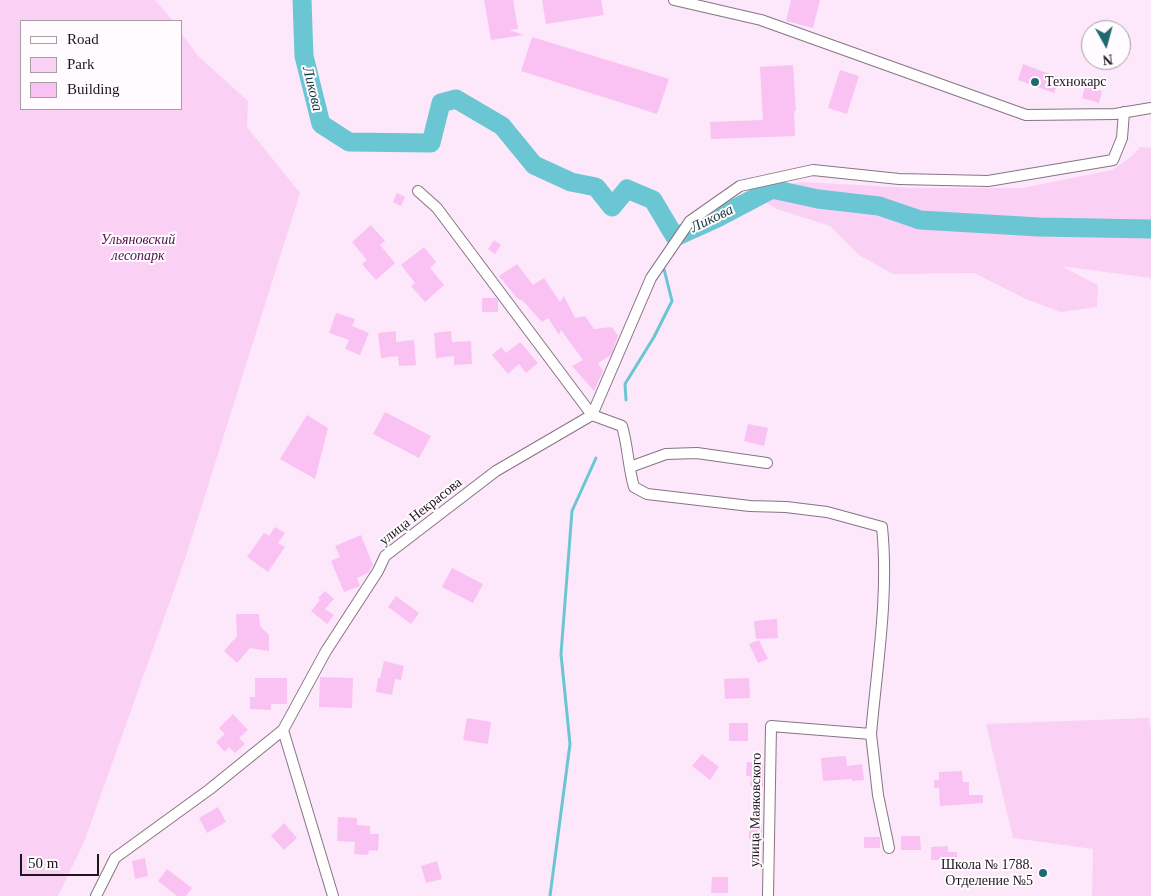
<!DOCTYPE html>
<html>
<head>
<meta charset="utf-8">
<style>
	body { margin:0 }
	#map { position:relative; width:1151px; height:896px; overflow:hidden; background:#fde7fa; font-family:Georgia,serif }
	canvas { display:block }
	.legend { position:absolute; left:20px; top:20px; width:162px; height:90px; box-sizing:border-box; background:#fffbfe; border:1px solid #a59fa4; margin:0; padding:6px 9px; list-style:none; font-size:15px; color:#1d161c }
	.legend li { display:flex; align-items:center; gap:10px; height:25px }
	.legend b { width:25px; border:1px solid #a59fa4 }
	.north { position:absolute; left:1081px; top:20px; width:50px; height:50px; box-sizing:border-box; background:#fffbfe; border:1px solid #a59fa4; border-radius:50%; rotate:173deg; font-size:14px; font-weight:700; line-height:20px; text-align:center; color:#1d161c }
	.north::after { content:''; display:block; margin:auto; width:18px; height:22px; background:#1f6973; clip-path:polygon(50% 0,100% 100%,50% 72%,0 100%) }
	.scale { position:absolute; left:20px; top:854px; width:79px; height:22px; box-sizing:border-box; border:2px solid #1d161c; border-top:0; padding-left:6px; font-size:15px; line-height:18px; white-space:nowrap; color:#1d161c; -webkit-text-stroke:4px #fffbfe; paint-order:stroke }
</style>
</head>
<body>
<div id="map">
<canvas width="1151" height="896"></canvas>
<ul class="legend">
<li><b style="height:6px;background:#fff"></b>Road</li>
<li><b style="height:14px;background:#fad0f4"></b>Park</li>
<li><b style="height:14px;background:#fac2f3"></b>Building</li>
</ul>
<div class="north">N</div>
<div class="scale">50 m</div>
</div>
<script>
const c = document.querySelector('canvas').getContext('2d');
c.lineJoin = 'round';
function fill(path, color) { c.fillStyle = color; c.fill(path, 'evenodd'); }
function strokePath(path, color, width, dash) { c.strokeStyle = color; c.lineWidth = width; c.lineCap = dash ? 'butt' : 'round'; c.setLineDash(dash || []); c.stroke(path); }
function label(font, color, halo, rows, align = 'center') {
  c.font = font + ' Georgia,serif'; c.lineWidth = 4; c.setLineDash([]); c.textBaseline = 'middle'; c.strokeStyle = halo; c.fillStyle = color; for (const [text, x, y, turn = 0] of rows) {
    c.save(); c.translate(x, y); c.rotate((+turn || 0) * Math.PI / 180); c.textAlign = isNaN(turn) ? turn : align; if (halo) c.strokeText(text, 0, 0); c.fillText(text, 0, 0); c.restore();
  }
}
fill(new Path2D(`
	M0,0h155l18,21h-152v88h160v-76l17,23 50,45 -1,26 53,66 -116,369 -100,280 -26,54h-58z
	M1140,147l11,1v130l-90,-12 37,19 -1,22 -36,5 -35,-13 -52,-26 -81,1 -34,-19 -29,-29 -53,-17 -30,-18 55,-9 110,6h110l90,-18 19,-13z
	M1149,718l2,14v164h-59l1,-47 -80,-11 -27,-114z`), '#fad0f4');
strokePath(new Path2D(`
	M626,400l-1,-16 29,-47 18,-36 -9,-36
	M550,896l20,-152 -9,-90 11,-143 24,-53`), '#6ac6d3', 3);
strokePath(new Path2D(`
	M302,0l2,56 17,68 28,18 82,1 10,-40 15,-4 46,27 32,39 37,17 25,5 16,20 15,-18 26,11 22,37 42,-19 55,-29 46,10 61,7 41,14 119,7 112,2`), '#6ac6d3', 19);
fill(new Path2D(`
	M484,0h29l5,29 -9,1 15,5 -33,5z
	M542,0h59l3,15 -58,9z
	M791,0h29l-7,28 -27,-7z
	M532,37l137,42 -12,35 -136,-43z
	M1023,64l37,14 -6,15 -36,-13z
	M793,65l3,46h-2l1,25 -84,3 -1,-17 53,-2 -3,-53z
	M840,70l19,6 -12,38 -19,-6z
	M1085,86l17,5 -3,12 -17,-5z
	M397,193l8,4 -4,9 -8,-4z
	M371,225l14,16 -5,4 15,18 -19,17 -14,-16 5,-4 -15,-18z
	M494,240l7,5 -6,9 -7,-5z
	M424,247l12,15 -6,6 14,17 -19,17 -14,-16 4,-3 -14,-18z
	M517,264l16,21 11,-7 16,24 4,-6 11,22 10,-2 9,13 18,-2 6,9 -7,19 -13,8 5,8 -9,20 -22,-25 11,-6 -22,-30 -2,5 -11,-17 -6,4 -19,-21 -6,-3 -18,-22z
	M482,298h14l2,3v11h-16z
	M336,313l19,6 -3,7 17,7 -9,22 -15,-6 4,-9 -20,-7z
	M396,331v11l18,-2 2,25 -17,1 -1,-10 -17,2 -3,-25z
	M451,331l1,11 19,-1 1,23 -18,1v-9l-18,2 -2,-25z
	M520,342l18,21 -12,10 -7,-9 -11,10 -16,-19 9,-8 5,6z
	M385,412l46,24 -12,22 -46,-24z
	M307,415l21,13 -13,51 -35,-20z
	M748,424l20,4 -4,18 -20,-5z
	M275,527l10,6 -7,10 7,4 -17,25 -21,-15 17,-24 5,3z
	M361,535l12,30 -5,8 -11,5 3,8 -16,6 -13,-31 9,-4 -5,-11z
	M452,568l31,16 -10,19 -31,-16z
	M325,591l9,8 -9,10 9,6 -7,9 -16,-13 9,-11 -2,-2z
	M396,596l23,17 -8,11 -23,-17z
	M236,614h23l1,12 9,9v16l-19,-3 -13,15 -13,-12 13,-15z
	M777,619l1,19 -22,1 -2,-18z
	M759,640l9,19 -10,4 -9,-19z
	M384,661l20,5 -3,14 -6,-1 -3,16 -16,-3 2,-14h2z
	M320,677l33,1 -1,30 -33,-1z
	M255,678h32v26h-16v6l-21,-1v-12h5z
	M749,678l1,20 -25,1 -1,-20z
	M233,714l15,16 -9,8 6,6 -10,9 -6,-6 -4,5 -9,-10 9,-8 -6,-6z
	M467,718l24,4 -3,22 -25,-4z
	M729,723h19v18h-19z
	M702,754l17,13 -9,13 -18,-14z
	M846,756l1,10 15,-2 2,16 -12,1v-2l-29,2 -2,-23z
	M747,762l16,1v24l-13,-1 1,-10h-5z
	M962,771l1,11h6v13h14v8l-43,3 -1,-18h-5v-8h5v-8z
	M218,807l8,15 -19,11 -8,-15z
	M338,817l19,1v7l13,1v8h9l-1,17 -9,-1 -1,5 -14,-1 1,-12 -18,-1z
	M284,823l13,15 -13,12 -13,-14z
	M749,825h13v13l-13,1z
	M901,836h19l1,14h-20z
	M864,837h16v11h-16z
	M948,846v6h9v8h-26v-13z
	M145,858l3,18 -13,3 -3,-18z
	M437,861l5,18 -16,4 -5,-17z
	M167,869l25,19 -6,8h-9l-19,-15z
	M712,877h16v16h-17z`), '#fac2f3');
const minor = new Path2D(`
	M674,0l87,20 265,95 89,-1 36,-6
	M630,467l36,-13 31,-1 70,10
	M283,730l50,166
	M871,734c6,-68 18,-139 11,-207l-55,-15 -41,-5 -36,-1 -103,-12 -13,-7c-6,-20 -6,-41 -12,-61l-30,-11 59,-137 39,-57 50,-35 73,-16 86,9 89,2 125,-21 9,-22 2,-26
	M96,896l19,-38 95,-69 73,-59 43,-79 52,-80 7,-15 111,-85 96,-56 -155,-207 -19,-17
	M768,896l3,-170 100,8 7,61 11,53`);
strokePath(minor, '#877485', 12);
strokePath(minor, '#fff', 10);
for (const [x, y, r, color] of [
	[1035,82,5,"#1f6973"],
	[1043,873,5,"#1f6973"]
]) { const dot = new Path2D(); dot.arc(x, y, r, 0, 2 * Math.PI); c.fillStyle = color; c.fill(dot); strokePath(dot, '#fffbfe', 2); }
label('14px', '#1d161c', '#fffbfe', [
	["Технокарс",1045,82],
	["Школа № 1788.",1033,865,"right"],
	["Отделение №5",1033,881,"right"]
], 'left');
label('italic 14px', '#4e0f4b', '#fffbfe', [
	["Ульяновский",138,240],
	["лесопарк",138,256]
]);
label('14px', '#1d161c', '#fffbfe', [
	["улица Некрасова",421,512,-38],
	["улица Маяковского",756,810,-89]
]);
label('italic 15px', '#123d43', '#fffbfe', [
	["Ликова",312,89,76],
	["Ликова",712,219,-26]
]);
</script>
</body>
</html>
